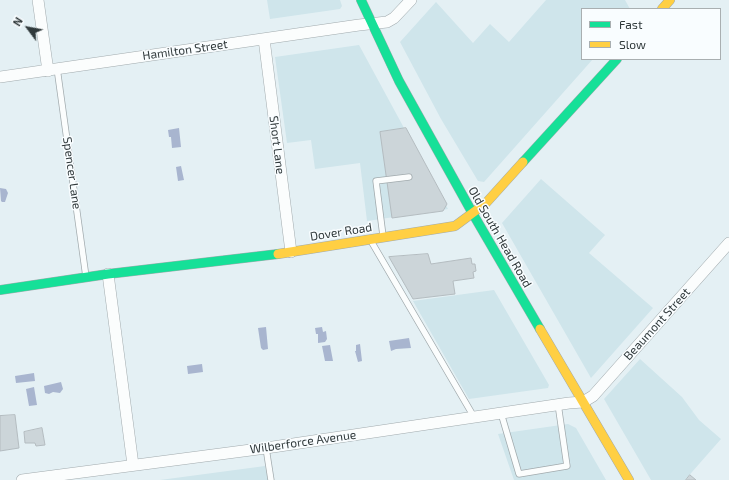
<!DOCTYPE html>
<html>
<head>
<meta charset="utf-8">
<style>
	body { margin:0 }
	#map { position:relative; width:729px; height:480px; overflow:hidden; background:#e4f0f4; font-family:"Exo 2",sans-serif }
	canvas { display:block }
	.legend { position:absolute; left:581px; top:8px; width:140px; height:52px; box-sizing:border-box; background:#f9fdff; border:1px solid #a9afb1; margin:0; padding:5px 7px; list-style:none; font-size:12px; color:#313a3c }
	.legend li { display:flex; align-items:center; gap:8px; height:20px }
	.legend b { width:20px; border:1px solid #a9afb1 }
	.north { position:absolute; left:8px; top:8px; width:40px; height:40px; -webkit-text-stroke:3px #f9fdff; paint-order:stroke; rotate:302deg; font-size:11px; font-weight:700; line-height:16px; text-align:center; color:#313a3c }
	.north::after { content:''; display:block; margin:auto; width:14px; height:18px; background:#313a3c; clip-path:polygon(50% 0,100% 100%,50% 72%,0 100%) }
</style>
</head>
<body>
<div id="map">
<canvas width="729" height="480"></canvas>
<ul class="legend">
<li><b style="height:5px;background:#16e098"></b>Fast</li>
<li><b style="height:5px;background:#ffcf43"></b>Slow</li>
</ul>
<div class="north">N</div>
</div>
<script>
const c = document.querySelector('canvas').getContext('2d');
c.lineJoin = 'round';
function fill(path, color) { c.fillStyle = color; c.fill(path, 'evenodd'); }
function strokePath(path, color, width, dash) { c.strokeStyle = color; c.lineWidth = width; c.lineCap = dash ? 'butt' : 'round'; c.setLineDash(dash || []); c.stroke(path); }
function label(font, color, halo, rows, align = 'center') {
  c.font = font + ' "Exo 2",sans-serif'; c.lineWidth = 3; c.setLineDash([]); c.textBaseline = 'middle'; c.strokeStyle = halo; c.fillStyle = color; for (const [text, x, y, turn = 0] of rows) {
    c.save(); c.translate(x, y); c.rotate((+turn || 0) * Math.PI / 180); c.textAlign = isNaN(turn) ? turn : align; if (halo) c.strokeText(text, 0, 0); c.fillText(text, 0, 0); c.restore();
  }
}
fill(new Path2D(`
	M267,0h73l2,6 -2,3 -70,10z
	M546,0h79l5,9h-48v50h11l-109,123 -6,-1 -37,-62 -41,-77 36,-40 37,41 17,-19 19,18z
	M359,45l89,164 -81,12 -7,-58 -45,6 -4,-29 -24,3 -12,-86z
	M541,179l64,56 -16,18 64,55 -62,70 -89,-155z
	M494,290l55,95 -1,3 -79,11 -56,-98z
	M640,359l42,38 17,23 22,19 -36,41h-34l-47,-81z
	M568,424l8,4 30,52h-92l-16,-46z
	M265,466l3,14h-108z`), '#cfe5eb');
fill(new Path2D(`
	M179,128l2,19 -9,1 -1,-11h-2l-1,-7z
	M181,166l3,14 -6,1 -2,-14z
	M0,188l6,1 2,4 -3,9h-3l-1,-1z
	M266,327l2,22 -5,1 -2,-2 -3,-20z
	M322,327l1,5 3,-1 1,8 -2,3 -7,1v-9h-2l-1,-6z
	M409,338l2,10 -15,1 -5,2 -2,-10z
	M360,344l2,17 -4,1 -3,-11h1v-6z
	M330,345l3,16h-8l-3,-15z
	M202,364l1,8 -15,2 -1,-8z
	M34,373l1,8 -19,2 -1,-7z
	M61,382l2,7 -3,4 -7,-1 -4,2 -4,-1 -1,-7z
	M34,387l3,18 -8,1 -3,-17z`), '#a8b5cf');
const building = new Path2D(`
	M406,128l41,76 -4,7 -51,7 -12,-86z
	M428,254l3,10 40,-6 1,6h3l1,7 -3,1 1,6 -21,3 2,13 -42,5 -24,-42z
	M15,415l4,33 -19,3v-35z
	M42,428l3,17 -9,1 -1,-3h-10l-1,-11z
	M690,475l6,5h-10z`);
fill(building, '#ccd5d9');
strokePath(building, '#b4bcc0', 1);
const lane = new Path2D(`
	M57,68l29,209
	M383,236l-7,-55 33,-4
	M371,241l103,176
	M501,413l18,61 48,-8 -9,-62
	M266,448l5,32`);
const street = new Path2D(`
	M38,0l10,71
	M264,39l27,213
	M0,77l359,-52 28,-3 7,-4 17,-18
	M108,274l25,191
	M22,480l244,-32 303,-45 14,-1 10,-6 136,-153`);
const fast = new Path2D(`
	M361,0l38,81 74,133 67,115
	M523,162l94,-103
	M0,290l108,-16 170,-20`);
const slow = new Path2D(`
	M662,9l8,-9
	M278,254l177,-28 31,-23 37,-41
	M540,329l89,151`);
strokePath(lane, '#a1aaad', 7);
strokePath(street, '#a1aaad', 12);
strokePath(fast, '#a1aaad', 10);
strokePath(slow, '#a1aaad', 10);
strokePath(lane, '#fbfdfd', 5.5);
strokePath(street, '#fbfdfd', 11);
strokePath(fast, '#16e098', 9);
strokePath(slow, '#ffcf43', 9);
label('12px', '#313a3c', '#f9fdff', [
	["Hamilton Street",185,50,-8],
	["Short Lane",277,145,83],
	["Spencer Lane",72,173,82],
	["Dover Road",341,232,-9],
	["Old South Head Road",500,237,60],
	["Beaumont Street",657,324,-48],
	["Wilberforce Avenue",303,442,-8]
]);
</script>
</body>
</html>
